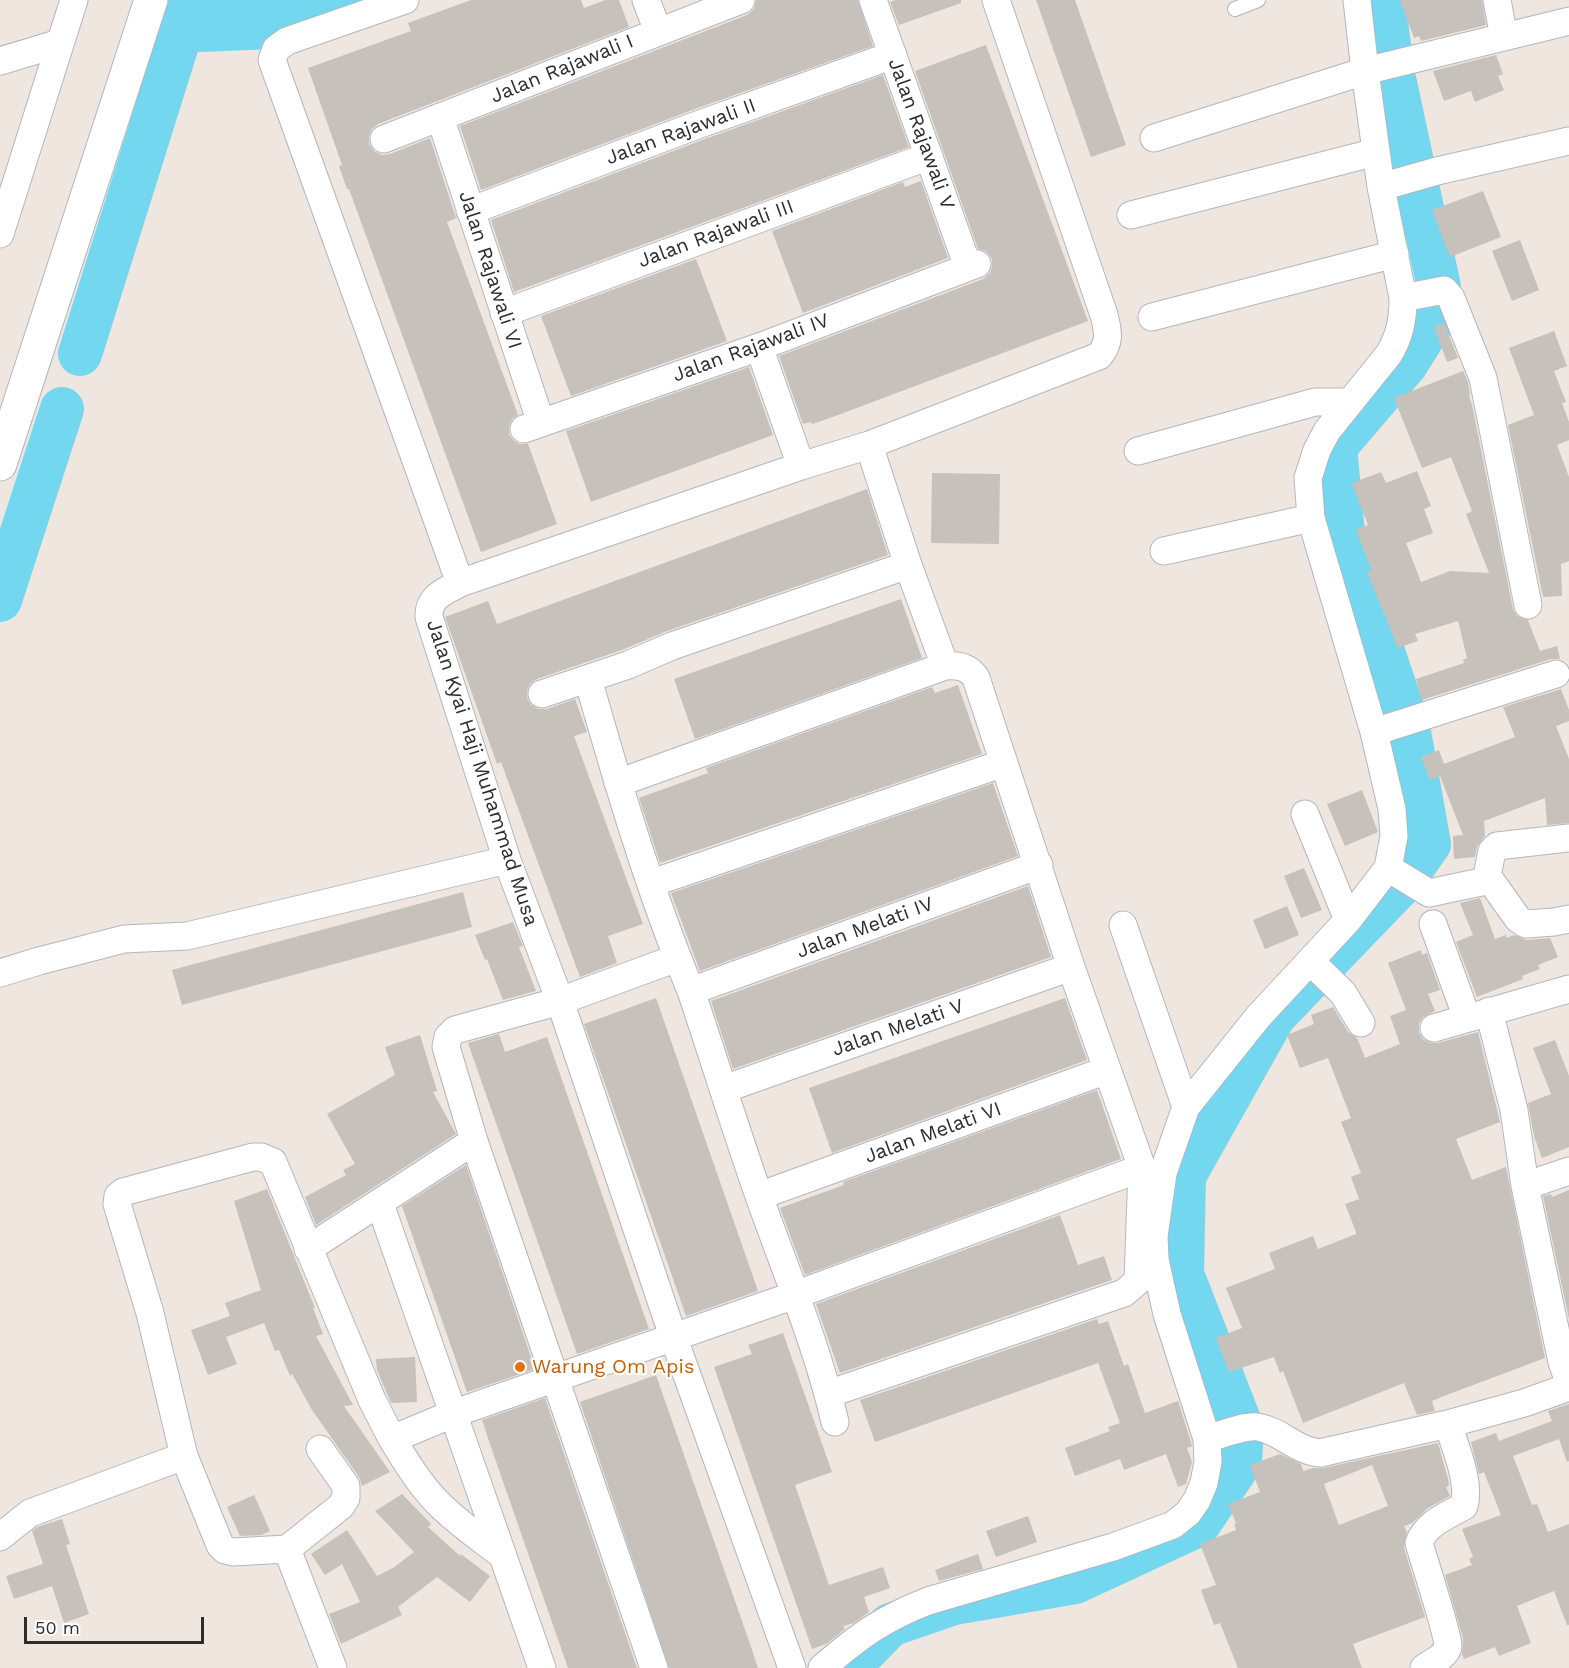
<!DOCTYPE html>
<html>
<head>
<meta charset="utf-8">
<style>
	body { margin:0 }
	#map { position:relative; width:1569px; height:1668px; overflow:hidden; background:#eee6df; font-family:"Work Sans",sans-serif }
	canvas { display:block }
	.scale { position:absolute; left:24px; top:1617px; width:180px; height:27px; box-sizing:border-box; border:3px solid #2c2c2c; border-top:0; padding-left:8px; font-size:18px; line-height:21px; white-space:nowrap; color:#2c2c2c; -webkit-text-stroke:4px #fff; paint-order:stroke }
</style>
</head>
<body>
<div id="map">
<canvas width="1569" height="1668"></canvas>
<div class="scale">50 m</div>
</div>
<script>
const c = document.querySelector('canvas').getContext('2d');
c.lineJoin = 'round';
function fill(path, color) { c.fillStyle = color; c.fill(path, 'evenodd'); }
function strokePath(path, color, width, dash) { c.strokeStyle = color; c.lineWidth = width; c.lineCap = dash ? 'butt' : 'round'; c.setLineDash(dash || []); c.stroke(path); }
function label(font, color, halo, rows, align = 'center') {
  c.font = font + ' "Work Sans",sans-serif'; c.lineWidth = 4.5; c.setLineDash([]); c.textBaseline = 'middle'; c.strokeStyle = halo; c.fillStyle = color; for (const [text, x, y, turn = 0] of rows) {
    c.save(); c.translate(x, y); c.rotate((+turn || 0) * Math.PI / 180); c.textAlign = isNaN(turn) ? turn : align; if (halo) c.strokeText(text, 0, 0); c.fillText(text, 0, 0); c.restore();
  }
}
fill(new Path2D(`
	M191,0h214l-129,49 -102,4z`), '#73d8ef');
strokePath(new Path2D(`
	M80,354l111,-354
	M0,600l62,-191
	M848,1668l42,-43 64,-22 121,-21 123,-57 42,-62 2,-35 -60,-154 2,-98 90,-160 127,-132 28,-40 -21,-118 -65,-193 -8,-86 71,-83 25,-40 8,-37 -46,-213 -10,-74`), '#73d8ef', 44);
fill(new Path2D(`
	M471,0h110l3,8 21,-8h14l10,27 -251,97 -6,5 -3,7v8l5,7 8,4 8,-1 40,-16 26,80 -9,4 71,193 -6,4 -3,7v8l5,7 6,3h8l29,80 -76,28 -132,-363h-2l-8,-23 3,-1 -34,-97 103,-37 -3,-8z
	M756,0h102l15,46 -178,63 -214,81 -21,-64 287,-111 7,-6z
	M895,0h66v3l-62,22 -9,-23z
	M1036,0h39l51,145 -35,12z
	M1400,0h82l4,25 -65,16 -2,-5 -5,2z
	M986,45l102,276 -258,97 -18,6 -1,-2 -8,2 -24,-68 204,-77 7,-6 2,-6v-8l-6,-8 -8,-2 -63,-178z
	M1496,55l7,19 -5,2 6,14 -29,12 -4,-11 -27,10 -11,-30z
	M883,75l26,72 -395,145 -23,-72 214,-81z
	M921,181l27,77 -145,55 -31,-82 131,-49 2,5z
	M1483,191l18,46 -51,20 -18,-47z
	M1520,240l19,50 -27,11 -20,-50z
	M696,259l31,82 -156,55 -30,-80z
	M1444,323l14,35 -11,4 -13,-35z
	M1554,331l13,35 -13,5 12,31 -4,1 7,19v18l-12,5 12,32v84l-8,3 1,32 -19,1 -35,-172 26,-10 -25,-67z
	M749,367l24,68 -182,67 -25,-71z
	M1463,371l5,11 2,13 -1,1 3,9 41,204 4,7 11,4 12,31 17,-5 3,13h-9l-129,41 -6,-21 48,-16 -1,-3 4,-2 -9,-37 -43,13 3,7 -20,7 -31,-76 5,-2 -16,-40 12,-5 -16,-42 29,-11 5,11 31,-12 14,35 -7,3 9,24 -27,10 15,39 29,-11 39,2 -23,-59 6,-3 -21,-54 -29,11 -28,-70z
	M932,473l68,1 -1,70 -68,-1z
	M867,489l21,66 -221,76 -45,19 -85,29 -7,5 -3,7v7l4,7 7,4h9l28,-10 12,33 -13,4 69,188 -35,12 9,27 -37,14 -79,-215 -4,2 -52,-147 43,-16 9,23z
	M901,599l21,59 -227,81 -21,-60z
	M958,685l24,69 -322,109 -21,-65 69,-25 -2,-5 226,-81 3,6z
	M1561,689l8,21v11l-13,5 13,33v64l-22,2 -2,-27 -61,23 1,15 -8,11 -2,10 -21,2 -1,-23 10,-1 -23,-59 -10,4 -9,-23 18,-7 5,14 71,-27 -12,-30z
	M993,783l25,73 -318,115 -29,-78z
	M1362,790l16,42 -33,14 -18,-42z
	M1304,868l18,42 -21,8 -17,-42z
	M1028,886l23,71 -318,112 -22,-68z
	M463,892l9,35 -290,78 -10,-35z
	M1480,898l15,41 11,-4 1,3 7,-3 13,5 23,-2 8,19 -20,8 2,4 -18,7 1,3 -46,18 -21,-55 17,-7 -13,-32z
	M1287,906l12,29 -34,14 -12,-29z
	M513,922l10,24 -4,1 17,44 -33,9 -16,-41 -2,1 -10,-25z
	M1421,950l1,5 5,-2 13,37 -12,4 7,17 -12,6 -4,7v8l4,7 7,4h8l40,-11 22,90 -44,17 16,41 34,-13 39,191 -101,38 -12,5 3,10 -18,4 -13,-32 -101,40 -20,-52 -3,2 -6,-16 -45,15 -13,-34 26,-10 -16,-40 49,-19 -6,-16 44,-17 5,13 38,-15v-2l-11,-28 14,-5 -8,-22 10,-4 -20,-51 10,-4 -23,-60 -28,10 -13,-33 27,-11 -3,-9 22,-8 15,25 9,6 8,20 35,-14 -10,-28 16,-6 -18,-47z
	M656,998l102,293 -72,25 -102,-292z
	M1065,998l22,62 -255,93 -23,-65z
	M499,1034l6,18 42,-15 102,292 -72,25 -109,-311z
	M420,1035l17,56 -4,1 23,42 -140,91 -11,-28 41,-22 -3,-5 12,-6 -28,-50 68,-39 -10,-28z
	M1555,1040l14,36v71l-27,11 -8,-22 -6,-33 23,-9 -18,-46z
	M1097,1090l24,69 -316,116 -25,-67 64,-23 -1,-3z
	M466,1165l69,204 -68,23 -65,-186z
	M267,1189l48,119h-2l10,26 -7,2 37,69 -9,1 46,66 -28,14 -3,-9 -47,-67 -20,-36 -2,2 -11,-26 -4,1 -11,-28 -38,14 11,27 -29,11 -17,-45 39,-14 -5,-13 36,-13 -27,-89z
	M1569,1190v129l-26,-123 8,-2 1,3z
	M1060,1215l18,50 26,-9 8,24 -272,93 -24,-69z
	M1097,1319l2,5 9,-3 16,45 4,-2 17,49 33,-12 13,41 1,4 -5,2 5,14 -6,22 -8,3 -12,-33 -42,16 -4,-11 -45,17 -10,-28 45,-17 -2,-4 12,-4 -22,-60 -223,79 -15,-42z
	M783,1333l49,139 -37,13 34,100 54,-18 7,21 -26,9 5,15 -15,11 -11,3 2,3 -19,15 -14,5 -98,-282 38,-13 -4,-9z
	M415,1357l2,45 -26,1 -14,-33 -1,-11z
	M656,1375l94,269 8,24h-89l-89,-266z
	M545,1398l92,270h-69l-76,-218 -10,-30z
	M1569,1404v57l-2,1 -8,-23 -46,17 19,49 5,-1 11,28 21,-8v101h-2l-13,-34 -37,15 14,37 -32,13 -4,-9 -31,12 -2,-5 1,-16 -18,-63 27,-10 -3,-6 4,-2 -11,-28 39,-14 -17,-43 -5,2 -8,-32 25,-9 3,8 53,-20 -4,-10z
	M1438,1443l10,36 1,7 -3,1 4,9 -22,12 -16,15 -8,3 3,6 -3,16 21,69 -72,27 9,24h-124l-18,-45 -6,2 -13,-35 15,-5 -16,-41 36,-14 -2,-6 2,-1 -8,-19 32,-12 -10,-27 30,-11 21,10 2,7 10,-3h10zM1372,1465l16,41 -49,19 -15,-41z
	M402,1494l29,30 -3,3 32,29 1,-2 29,22 -20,26 -33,-25 -39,30 4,8 -61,29 -12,-30 31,-12 -18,-38 -17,11 -14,-21 36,-24 30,46 16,-8 21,-16 -39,-41z
	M254,1495l16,36 -9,4 -21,1 -13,-29z
	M1028,1516l9,26 -41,15 -10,-26z
	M62,1519l8,25 -4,1 23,69 -25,9 -12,-37 -38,13 -8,-23 37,-12 -11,-33 5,-4z
	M978,1554l5,15 -44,12 -4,-11z`), '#c6c1ba');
const service = new Path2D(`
	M1235,9l23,-9`);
const minor = new Path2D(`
	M405,0l-118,41 -11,8 -4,11 188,523
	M646,0l12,31
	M873,0l95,267
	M1504,37l65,-16
	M0,61l60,-18
	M440,117l101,306
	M1154,138l211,-67 139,-34 -7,-37
	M384,139l357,-139
	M1381,187l56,-16 132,-30
	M470,211l230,-87 193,-69
	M1131,215l245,-63
	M0,234l74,-234
	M1403,298l41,-8 7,8 32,80 45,227
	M504,313l425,-157
	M1152,317l243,-63
	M759,347l42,119
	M524,429l235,-82 218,-83
	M869,445l39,120 37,101
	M1138,451l177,-49h34
	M1164,551l147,-33
	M588,679c30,105 61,211 103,312 23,68 44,137 68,205 26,74 58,148 76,226
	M542,694l86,-29 44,-19 236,-81
	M1374,732l182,-58
	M618,783l327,-117c14,-1 24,1 31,12l95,289 71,201 -4,113 -14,12 -296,101
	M1305,814l43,106
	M1388,868l41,25 57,-12h5l27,38 8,5 28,-2 15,-3
	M1486,881l6,-30 5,-5 72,-8
	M652,883l352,-120
	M1433,924l34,94
	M1123,925l63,182
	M1310,961l33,32 18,30
	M0,973l39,-12 85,-22 63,-3 320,-76
	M691,991l348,-126
	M1489,1011l25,99 11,76 37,176 7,20
	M1434,1028l135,-39
	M724,1089l347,-122
	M1525,1186l44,-15
	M759,1196l348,-126
	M380,1204l162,464
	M308,1249l166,-108
	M392,1439c13,21 26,43 44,62 19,20 44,37 66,54
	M1207,1439c13,-4 38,-14 51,-12 23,4 38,24 62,26l128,-29 76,-21 45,-16
	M0,1537l30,-24 154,-57
	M287,1549l54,-43 5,-8v-12l-26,-37
	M333,1668l-46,-119 -54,3 -8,-2 -5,-5 -36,-89 -34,-143 -33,-109 1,-8 5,-4 130,-35h8l12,5 99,238 20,39 63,-26 340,-118 347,-127
	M654,1668l-180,-527 -28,-94 2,-10 7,-7 105,-29 117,-43
	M792,1668l-119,-332 -113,-335 -53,-141 -78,-243c-1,-20 15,-25 31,-34l341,-117 68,-21 230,-89c12,-14 9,-25 5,-41l-108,-315
	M822,1668c37,-32 60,-49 106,-67l185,-54 60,-22 15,-12 9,-13 7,-17 4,-21 -1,-23 -40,-125 -12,-54 -1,-24 9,-63 23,-66 72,-90 90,-97 40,-52 6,-32 -2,-27 -18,-77 -63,-214 -3,-40 9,-28 10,-19 62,-77c11,-18 14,-35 14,-56l-22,-111 -16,-116 -8,-71
	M1424,1668c7,-5 22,-12 24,-21 2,-6 -25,-90 -29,-104 7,-20 28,-27 45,-37 7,-23 -9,-59 -16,-82`);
const tertiary = new Path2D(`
	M0,464l151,-464`);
strokePath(service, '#b2b6c0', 16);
strokePath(minor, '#b2b6c0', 29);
strokePath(tertiary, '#b2b6c0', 35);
strokePath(service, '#fff', 14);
strokePath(minor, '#fff', 27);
strokePath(tertiary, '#fff', 33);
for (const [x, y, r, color] of [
	[520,1367,6,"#e8710a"]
]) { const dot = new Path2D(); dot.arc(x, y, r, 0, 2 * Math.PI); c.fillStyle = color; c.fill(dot); strokePath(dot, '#fff', 2); }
label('20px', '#2c2c2c', '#fff', [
	["Jalan Rajawali I",562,69,-22],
	["Jalan Rajawali II",681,132,-20],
	["Jalan Rajawali V",921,134,70],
	["Jalan Rajawali III",716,234,-20],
	["Jalan Rajawali VI",490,270,72],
	["Jalan Rajawali IV",751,348,-20],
	["Jalan Kyai Haji Muhammad Musa",482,773,72],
	["Jalan Melati IV",865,928,-20],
	["Jalan Melati V",898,1028,-19],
	["Jalan Melati VI",933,1133,-20]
]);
label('20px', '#c56008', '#fff', [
	["Warung Om Apis",532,1367]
], 'left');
</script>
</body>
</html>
